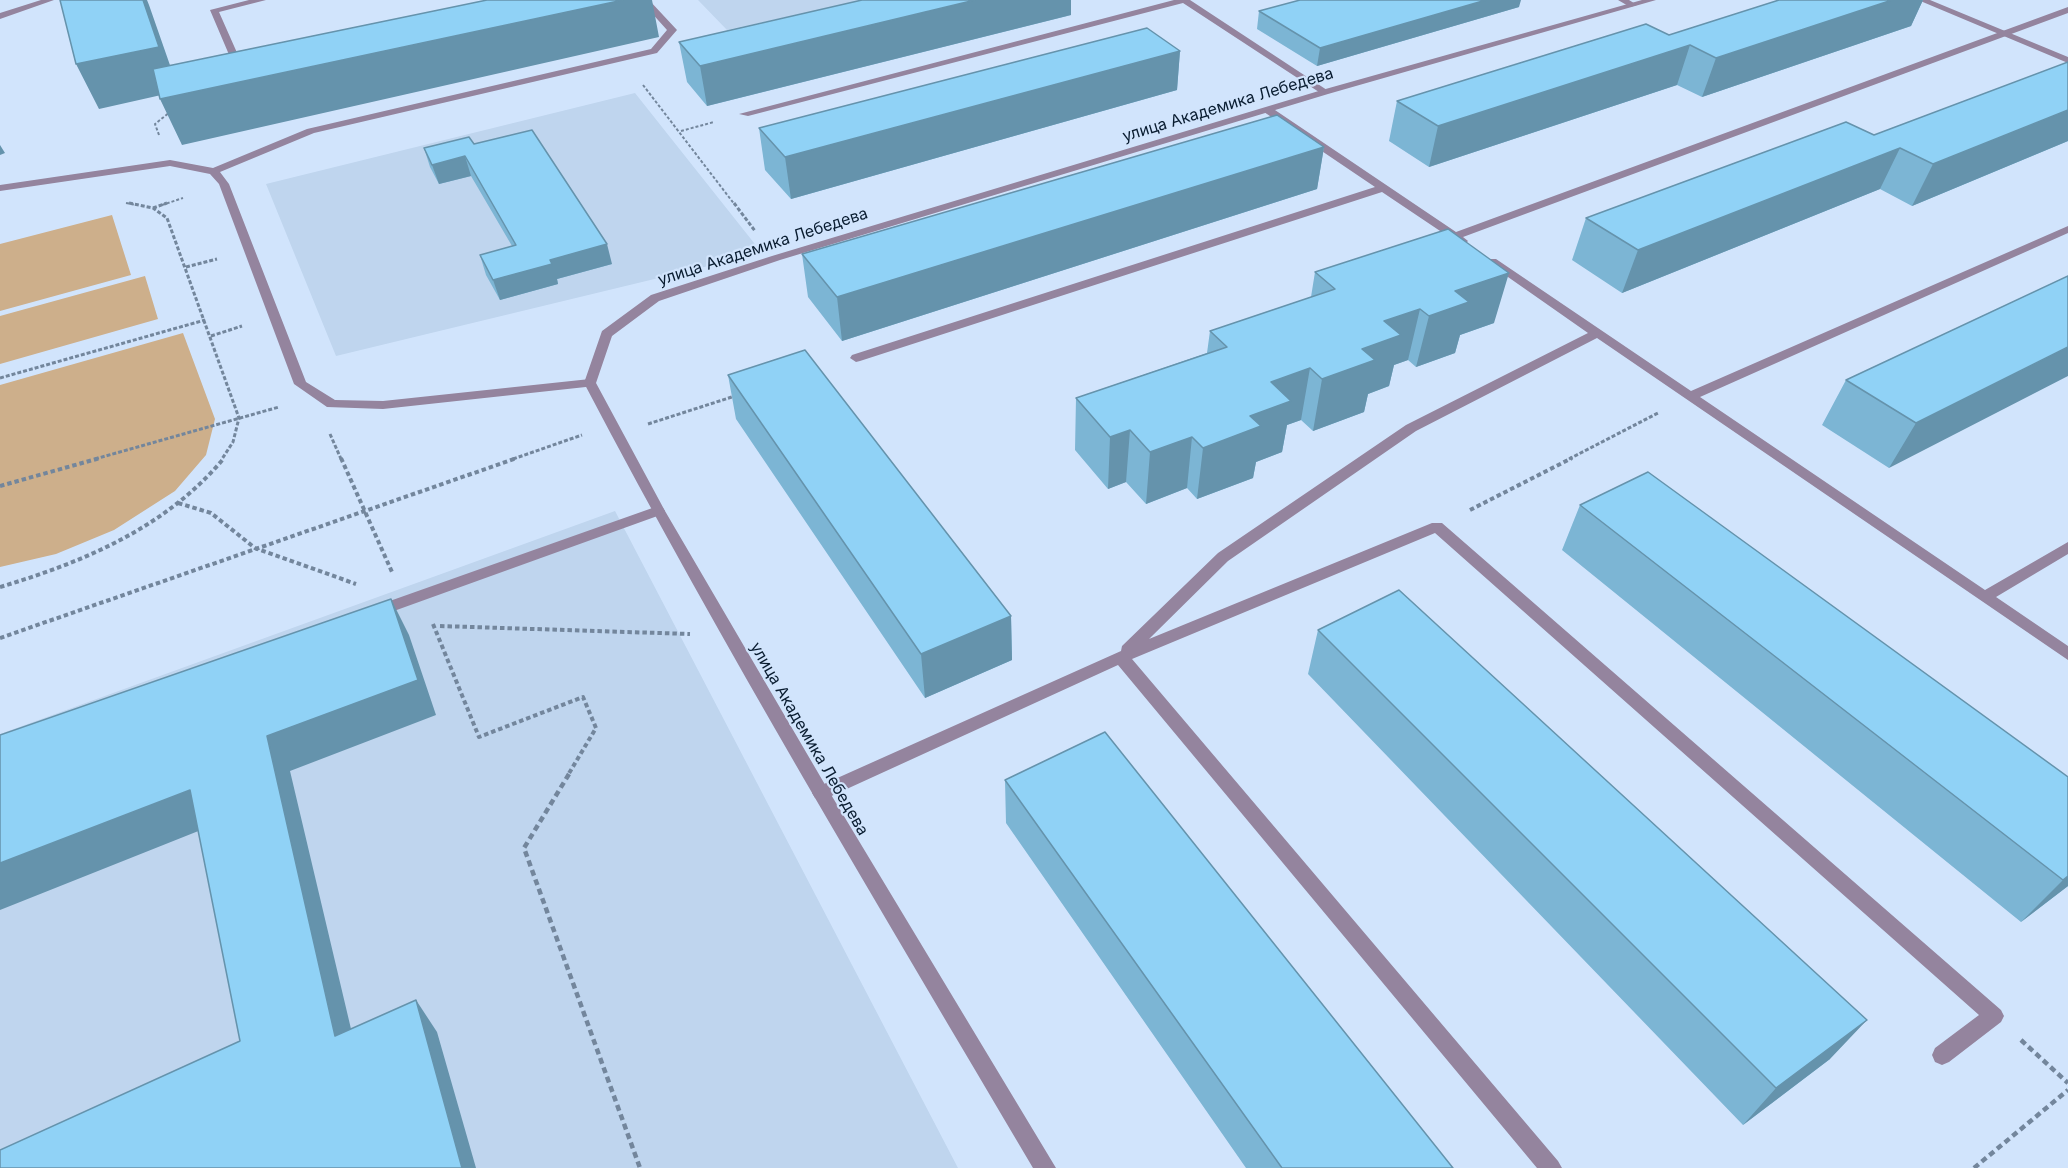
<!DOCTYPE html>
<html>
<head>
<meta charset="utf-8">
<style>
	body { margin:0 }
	canvas { display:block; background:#d1e4fc }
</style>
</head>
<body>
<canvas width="2068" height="1168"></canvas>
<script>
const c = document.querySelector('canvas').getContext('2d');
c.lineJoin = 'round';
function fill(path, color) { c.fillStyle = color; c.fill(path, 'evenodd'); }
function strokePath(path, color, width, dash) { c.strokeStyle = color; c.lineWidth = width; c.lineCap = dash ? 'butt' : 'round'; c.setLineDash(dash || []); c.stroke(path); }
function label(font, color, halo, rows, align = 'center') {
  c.font = font + ' Inter,sans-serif'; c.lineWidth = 4.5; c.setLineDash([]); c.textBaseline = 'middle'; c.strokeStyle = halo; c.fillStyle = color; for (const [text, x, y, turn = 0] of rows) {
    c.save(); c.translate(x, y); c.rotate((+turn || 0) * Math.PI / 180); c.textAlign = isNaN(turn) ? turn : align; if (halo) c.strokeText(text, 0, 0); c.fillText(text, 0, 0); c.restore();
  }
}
fill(new Path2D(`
	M698,0h166l-137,30z
	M635,93l127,160 -426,103 -70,-172z
	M615,511l343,657h-958v-434z`), '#bfd5ee');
fill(new Path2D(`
	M112,215l19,60 -131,36v-67z
	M145,276l13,43 -158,45v-48z
	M183,333l32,86 -9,36 -31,36 -61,39 -58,24 -56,13v-182z`), '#cdaf8b');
strokePath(new Path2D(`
	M643,85l92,120
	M681,131l33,-9
	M159,135l-4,-11 15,-12
	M126,203l11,2
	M162,205l21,-7`), '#73869c', 2, [3, 2]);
strokePath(new Path2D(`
	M129,203l24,5 14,10 72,200 -6,24 -11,17
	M734,203l21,28
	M153,208l14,-5
	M186,267l31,-8
	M211,336l31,-10
	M0,378l205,-58
	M648,424l87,-28
	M330,434l11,25
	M95,459l184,-52
	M513,459l69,-24
	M1569,459l89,-46`), '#73869c', 3, [4, 2]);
strokePath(new Path2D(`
	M341,458l51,114
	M0,486l100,-28
	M178,503l33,10 44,35 101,36
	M1470,510l102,-52
	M0,587c84,-25 167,-60 224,-129
	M433,624l46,113 104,-40 13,31 -28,47
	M440,626l250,8
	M0,638l517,-180`), '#73869c', 4, [4.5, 3]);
strokePath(new Path2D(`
	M569,774l-45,74 116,320
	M2021,1040l47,43
	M1974,1168l94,-78`), '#73869c', 4.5, [6, 4]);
fill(new Path2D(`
	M249,0h17l-47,12 19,43 -8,2 -20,-47z
	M640,0h9l28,30 -20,23 -343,80 -94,39 9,12 77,198 29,18 48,1 207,-22 5,1 1,3 -1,3 -212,23 -56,-2 -33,-23 -75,-200 -9,-10 -40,-8 -170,25v-6l170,-25 43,8 94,-39 344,-80 16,-19z
	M1174,0h16l140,92 -8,2 -139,-91 -435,113 -9,-2z
	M1618,0h11l8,5 -7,2z
	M2068,7v6l-605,224 5,4 -2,2h-8l-76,-51 -522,169 -4,1 -6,-4 2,-3 523,-168 -111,-75v-4h8l184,124z
	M2068,226v7l-368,164 285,193 83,-48v12l-72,43 72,49v14l-471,-322 -181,93 -188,130 -79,78 283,-116h10l559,487 3,6 -3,6 -52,40 -7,3 -7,-3 -3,-7 3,-7 44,-33 -544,-482 -303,126 426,502 4,7h-25l-419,-503 -291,133 -6,2 -6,-2 -3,-5 3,-5 306,-137 1,-5 96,-93 188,-128 182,-92 -100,-70v-4h8l195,132z
	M658,506l5,2 2,3 -2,3 -283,102h-10l-3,-4 3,-4z`), '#94849e');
fill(new Path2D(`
	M41,0h13l-54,19v-6z
	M1642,0h14l-328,94 -548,166 -121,41 -47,35 -16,47 69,128 162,277 229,380h-23c-153,-260 -309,-518 -449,-785l18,-52 49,-36 121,-39 550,-166z
	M1918,0h12l138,57v6z`), '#94849e');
fill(new Path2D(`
	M1779,0h144l-12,26 -209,71 -25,-12 -248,82 -40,-26 8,-40 272,-66z
	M1519,7l-202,59 -60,-37 2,-18z
	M1071,15l-364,91 -20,-24 -8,-40z
	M1180,51l-3,39 -386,109 -26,-29 -6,-42z
	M2068,62v79l-156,65 -32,-17 -258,104 -50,-33 14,-42 288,-83z
	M474,144l138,120 -55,15 1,5 -58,16 -14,-25 -6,-20 32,-9 -41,-70 -32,8 -9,-17 -6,-19z
	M1324,147l-7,42 -475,152 -34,-44 -6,-43z
	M1315,272l179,51 -34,12 -5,18 -39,14 -8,-7 -14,5 -5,21 -21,8 -4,18 -51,19 -12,-11 -14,5 -5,27 -26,10 -3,16 -56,21 -10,-11 -41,16 -20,-22 -18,7 -33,-39 1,-52 131,-45 3,-22 101,-34z
	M2068,276l-179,192 -67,-43 24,-45z
	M728,375l283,241 1,44 -87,38 -189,-279z
	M1580,505l488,272v109l-47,36 -459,-372z
	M1318,630l512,429 -87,66 -435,-451z
	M1005,780l448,388h-207l-240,-345z`), '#7cb5d4');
fill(new Path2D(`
	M143,0h4l2,5 30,86 -80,18 -23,-45z
	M623,0h29l7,37 -477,108 -22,-46z
	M975,0h96v15l-364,91 -7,-40z
	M1486,0h35l-2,7 -202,59 3,-18z
	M1892,0h31l-12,26 -209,71 14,-39z
	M1690,45l-13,40 -248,82 9,-41z
	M1180,51l-3,39 -386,109 -6,-42z
	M2068,110v31l-156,65 21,-42z
	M0,145l5,8 -5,2z
	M1324,147l-7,42 -475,152 -5,-44z
	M1900,148l-20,41 -258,104 16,-43z
	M465,156l6,20 -32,8 -7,-19z
	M607,244l5,20 -55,15 1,5 -58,16 -7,-20 57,-20z
	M1509,273l-15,50 -34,12 -5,18 -39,14 13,-51 26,-25z
	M1420,309l-12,51 -14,5 -5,21 -21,8 -4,18 -51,19 9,-52 40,-30 22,-28z
	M2068,347v29l-179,92 27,-45z
	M1310,368l-9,52 -14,5 -5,27 -26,10 -3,16 -56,21 6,-51 47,-32 21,-34z
	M1130,430l-4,52 -18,7 2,-52z
	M1192,437l-5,51 -41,16 4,-52z
	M391,599l18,36 27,80 -146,56 70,296 -25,-31 -68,-300z
	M1011,616l1,44 -87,38 -4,-44z
	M190,790l26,34 -216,86v-47z
	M2068,876v10l-47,36 42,-42z
	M416,1000l21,32 39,136h-14z
	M1867,1020l-37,39 -87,66 33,-37z`), '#6593ac');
const building = new Path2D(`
	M60,0h83l16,47 -83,17z
	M487,0h136l-463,99 -7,-30z
	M862,0h113l-275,66 -21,-24z
	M1300,0h186l-166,48 -61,-37z
	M1779,0h113l-176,58 -26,-13 -252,81 -41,-25 249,-77 23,11z
	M1147,28l33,23 -395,106 -26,-29z
	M2068,62v48l-135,54 -33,-16 -262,102 -52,-32 260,-96 28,13z
	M1277,115l47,32 -487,150 -35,-43z
	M532,130l75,114 -57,16 2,4 -59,16 -13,-25 36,-10 -51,-89 -33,9 -8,-17 45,-11 5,7z
	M1448,229l61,44 -54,18 14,11 -40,14 -9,-7 -36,12 17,14 -39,14 13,11 -53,19 -12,-11 -39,14 20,19 -41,15 11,10 -58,22 -11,-11 -42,15 -20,-22 -20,7 -34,-39 151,-51 -17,-16 125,-42 -20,-17z
	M2068,276v71l-152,76 -70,-43z
	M805,350l206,266 -90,38 -193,-279z
	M1648,472l420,305v99l-5,4 -483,-375z
	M1399,590l468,430 -91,68 -458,-458z
	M391,599l27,81 -151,56 68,300 81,-36 46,168h-462v-18l240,-109 -50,-251 -190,73v-128z
	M1105,732l348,436h-171l-277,-388z`);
fill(building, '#90d2f6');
strokePath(building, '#6593ac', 1.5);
label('16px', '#091c30', '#d1e4fc', [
	["улица Академика Лебедева",1228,105,-17],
	["улица Академика Лебедева",763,247,-18],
	["улица Академика Лебедева",809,739,60]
]);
</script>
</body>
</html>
